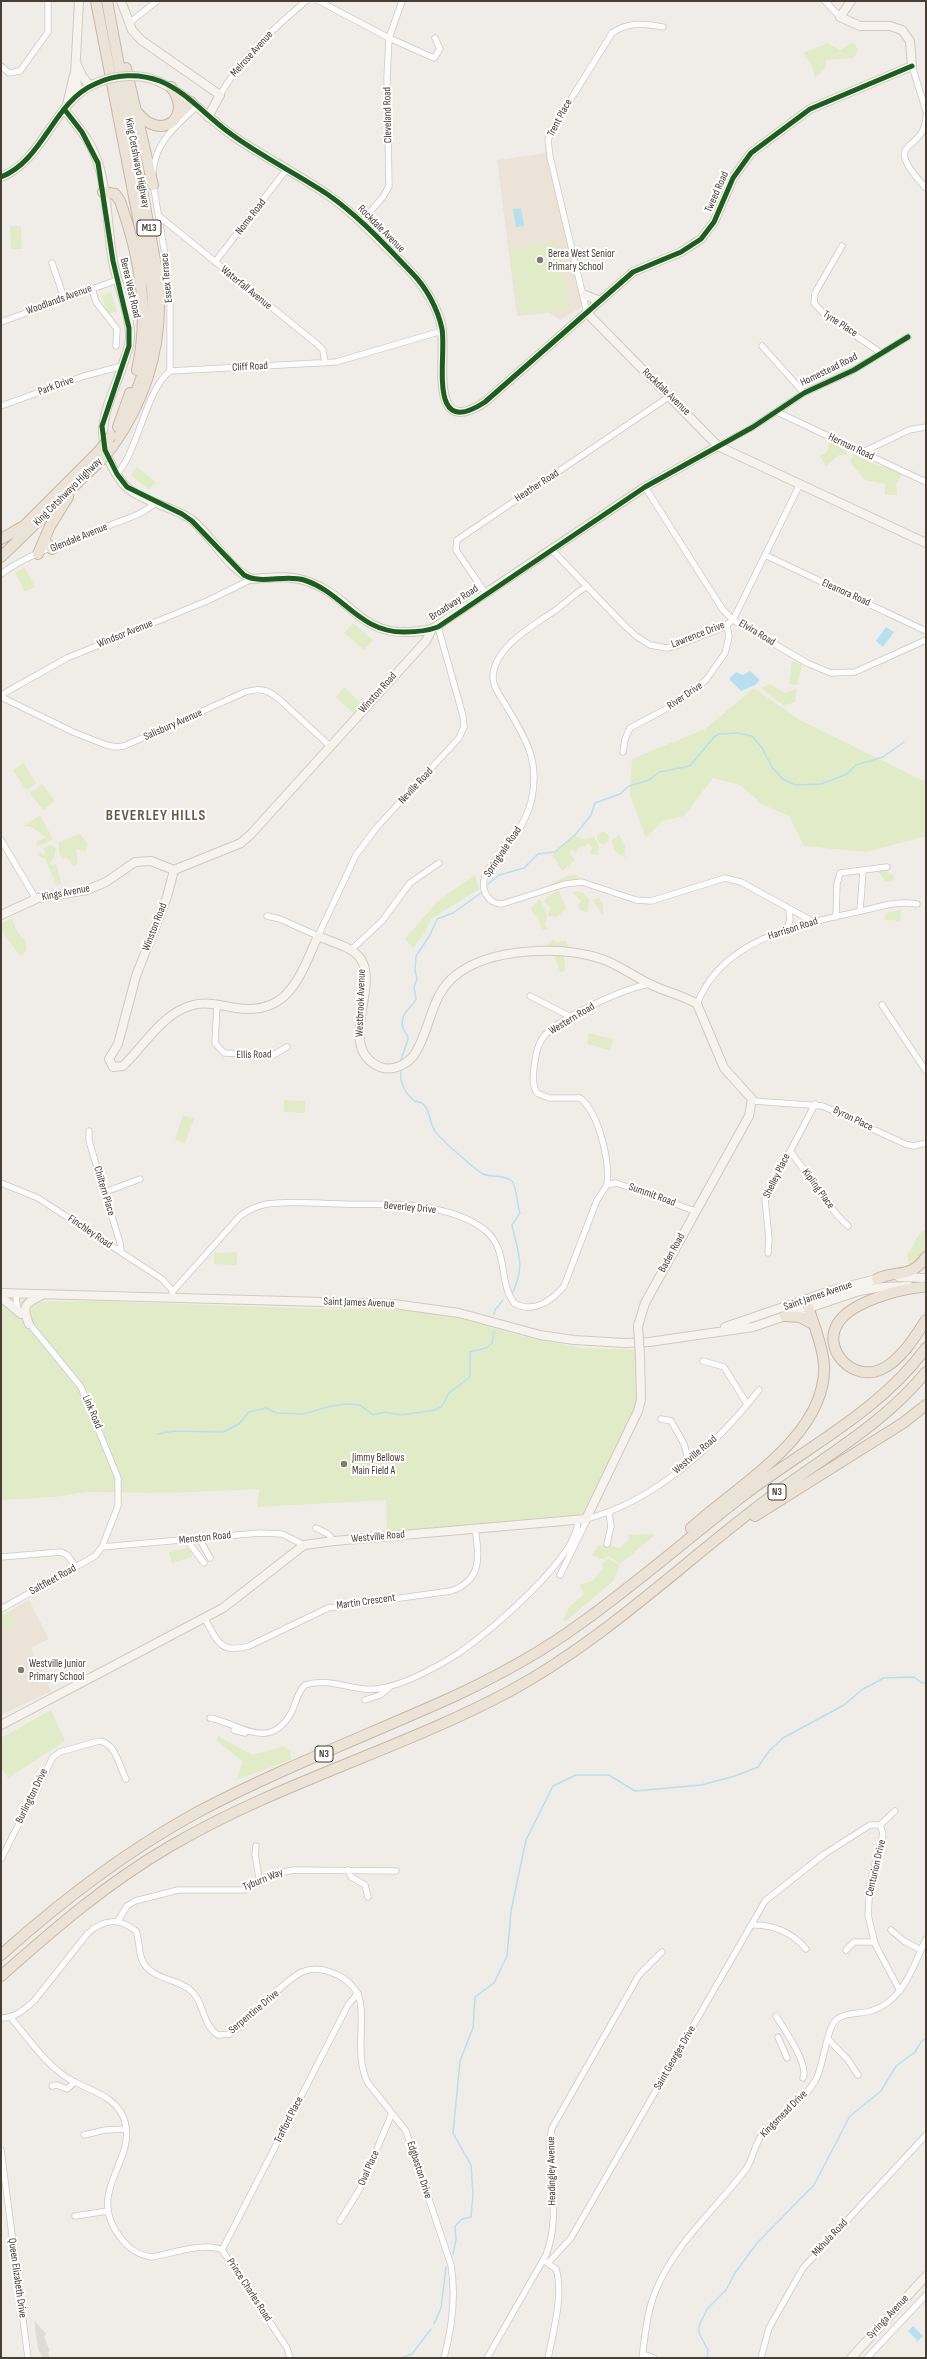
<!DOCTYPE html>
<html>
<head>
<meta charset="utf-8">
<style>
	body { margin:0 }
	#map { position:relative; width:927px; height:2359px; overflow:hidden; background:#f0ede8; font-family:"Sofia Sans Condensed",sans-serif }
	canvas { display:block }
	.frame { position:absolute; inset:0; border:2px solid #463d35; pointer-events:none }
</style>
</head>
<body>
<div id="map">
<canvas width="927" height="2359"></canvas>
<div class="frame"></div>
</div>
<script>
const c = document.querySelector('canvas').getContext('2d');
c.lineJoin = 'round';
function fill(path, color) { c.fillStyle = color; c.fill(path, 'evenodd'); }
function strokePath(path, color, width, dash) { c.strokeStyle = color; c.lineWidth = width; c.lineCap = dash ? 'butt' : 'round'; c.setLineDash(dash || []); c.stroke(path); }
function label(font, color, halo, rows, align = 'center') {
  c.font = font + ' "Sofia Sans Condensed",sans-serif'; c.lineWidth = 4; c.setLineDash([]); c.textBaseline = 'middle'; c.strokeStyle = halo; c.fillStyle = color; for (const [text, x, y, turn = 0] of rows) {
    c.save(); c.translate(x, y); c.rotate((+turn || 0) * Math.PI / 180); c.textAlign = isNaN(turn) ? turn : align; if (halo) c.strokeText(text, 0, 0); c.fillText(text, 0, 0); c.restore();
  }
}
fill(new Path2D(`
	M546,153l36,154 -22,13 -11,-7 -32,3 -20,-156z
	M29,1600l20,39 -18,9 22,47 -6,-2 -46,22v-99z`), '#ebe3d7');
fill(new Path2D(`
	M853,42l5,8 -4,8 -28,2v7l-11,11 -3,-13 -9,-12 24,-10 13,7z
	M10,226h11l1,23h-11z
	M554,242l2,14h5l8,54 -49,5 -10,-67z
	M111,292l6,20 -10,2 -5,-19z
	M829,442l18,6v7h-8l-13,11 -6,-10 7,-4z
	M854,454l24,12h9l15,9 -6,9 1,11h-12v-11l-20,-4 -15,-18z
	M137,467l19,15 -7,8 -18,-15z
	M25,567l10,20 -10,5 -10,-19z
	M353,623l20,17 -9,10 -20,-17z
	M792,661l10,3 -5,21 -8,-1z
	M770,684l15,9 12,-4 -2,13 -11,4 -23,-18z
	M344,687l18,17 -9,9 -17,-16z
	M754,688l46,32 126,62v54l-59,16 -63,-6 -15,-30 -27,-12 -22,-19 -27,-7 -29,38 -22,5 -16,17 -16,-43 2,-36 73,-30z
	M24,763l12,20 -10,7 -13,-20z
	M42,784l13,17 -12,9 -13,-17z
	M40,815l13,24 -16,8 -1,-5 10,-5 -16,-11 -8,1z
	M597 838a6 6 0 1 1 12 0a6 6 0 1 1-12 0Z
	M80,834l8,11 -2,1v6l-10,-3 2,14 -4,3 -7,-8 -4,1 -4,-5v-12z
	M619,835l6,10 -1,10 4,3c-11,-2 -15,-8 -16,-18z
	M575,836l9,3 10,-2 5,8 -1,10 -8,-1 2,-6 -4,-6 -3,5 -8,1 -1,6 -1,-3 -5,-1 -1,3 6,7 -13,11 -8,-14 -5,-3 4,1z
	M50,845l6,3 -2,10 -4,5 1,2 5,-1 5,18 1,2 -5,2 -12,-27 -8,-4 2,-3 6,3 -1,-7z
	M888,869v6l5,-1 2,4 -5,4 -5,-1 -8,-11z
	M475,875l4,14 -48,30 -7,15 -11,14 -8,-9 33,-38z
	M568,875h9l2,4 -30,9 -2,-2z
	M559,891l7,18 -10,8 -9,-1 4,-8 -7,-7 4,-5z
	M577,891l6,2 6,6 -1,13 -7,-1 -3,-6 3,-4 -8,-8z
	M599,898l4,5v12l-11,-15z
	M540,900l6,10 1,11h-2l2,8h-3l-1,3 -5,-15 -5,-3 -2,-7z
	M901,910l-1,11 -13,-1 -3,1 2,-8z
	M12,918c3,8 5,17 13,21l2,11 -7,6 -19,-27v-5z
	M553,940l3,2 10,-1 4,9h-38l17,-6z
	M564,954l1,17 -5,1 -6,-17z
	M589,1033l24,6 -3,11 -23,-6z
	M284,1100l21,1v12l-21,-1z
	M183,1115l11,4 -9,24 -10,-4z
	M926,1229c0,21 1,25 -16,38l-3,-13c10,-10 6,-17 19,-25z
	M237,1252v13l-23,-1v-10l2,-1z
	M1,1297l32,5 60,-1 226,8 95,1 53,10 55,16 60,12 57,2 2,49 -56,119 -198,16 -1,-34 -129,7 2,-18 -90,4 -83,-1 -32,5 -53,3z
	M651,1534l4,1 -35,29 -12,-8 -4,4 -12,-5 6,-10 15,1 6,3 10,-9v-5z
	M190,1547l2,10 -20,6 -3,-11z
	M608,1558l12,8 -7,15 -48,41 -2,-3 7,-13 14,-12 -4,-9 12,-4 11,-12 -1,-4z
	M10,1612l6,13 -15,8v-17z
	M51,1710l14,31 -57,37 -7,-10v-30z
	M218,1736l34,19 32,-9 6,4 1,10 -55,20 7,-18 -27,-22z`), '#e1ebc8');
fill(new Path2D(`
	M34,2320l12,14 -2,3 6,14 -2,1 2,6h-7l-5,-9z`), '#dfdcd8');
fill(new Path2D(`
	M521,208l3,18 -8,1 -3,-18z
	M886,627l8,5 -11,15 -7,-6z
	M750,671l10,9 -5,5 -14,6 -12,-12 7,-7 7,3z
	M913,2326l10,10 -6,6 -1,-3 -8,-8z`), '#b8dfef');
strokePath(new Path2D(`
	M488,884l11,-9 25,-7 14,-14 17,-2 21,-18 15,-19 4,-12 25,-9 9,-8 20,-6 10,-8 31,-6 24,-29 5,-3 19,-1 14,3 10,12 10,19 11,12 12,6 26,-1 26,-10 9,-9 27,-8 21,-15
	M401,1060l7,-21c0,-5 -4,-7 -5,-11 -4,-14 8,-19 13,-29l-2,-12 3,-8 -2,-9 1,-14 14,-21 7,-16 16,-6 28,-20
	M401,1072c-2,10 5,23 14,29 4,2 7,0 10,5 5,7 5,18 10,25 4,7 42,40 48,43 9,4 20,0 29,7 4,3 5,24 8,32l-8,12c6,29 14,40 0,69
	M494,1314l1,-4 8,-10
	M158,1434l15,-3 50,1 16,-8 10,-12 17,-4 11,5 26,1 28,-8 16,-2 13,1 13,10 12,-3 16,3 34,-5 7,-4 7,-13 21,-16v-25l16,-4 6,-5 2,-12
	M453,2254l3,-14 -1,-14 7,-7 9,-2 2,-23 -2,-29 -18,-32 7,-72 13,-33 2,-31 19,-14 13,-27 4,-45 15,-71 27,-54 23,-11h33l26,16 66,-6 34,-9 23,-9 11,-16 14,-13 61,-33 19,-16 21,-11 30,-1 8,6h4
	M434,2324l7,-16 5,-41
	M401,2358l11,-4 19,-25
	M707,2358l1,-8 -9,-17v-7l8,-17 19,-19 9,-17 22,-30 57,-58 36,-69 31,-25 15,-25 19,-14 6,-10 5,-4`), '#b8dfef', 1.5);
const street = new Path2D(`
	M319,1l70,37 45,20 6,-9 -5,-11
	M825,1l15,16
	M129,23l28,-22
	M1,66l8,7 11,-2 28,-39v-31
	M912,66l14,45
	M220,95c21,-37 54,-67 86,-94
	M926,116c-1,39 -48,20 0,72
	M153,172c2,-30 23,-46 44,-66
	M153,183l12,72 5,49v67
	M160,217l157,127 6,6 2,13
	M362,221l21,-24 6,-11 -2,-109 2,-39 13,-37
	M842,246l-27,47 -1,10 10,11 57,39
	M215,262l71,-92
	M52,263l12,35
	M92,288l4,14 21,27 -1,17
	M587,313l-37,-156 -2,-17 5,-12 59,-95c17,-12 32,-9 51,-6
	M1,322l116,-42
	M762,346l42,47
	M1,406l83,-30 38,-10
	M777,412l149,70
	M718,446l35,-19 51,-34 50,-23 54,-33
	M863,452l46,-22 17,-3
	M117,474c22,-25 29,-85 53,-103l166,-9 106,-31
	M645,487l78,123 10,10 74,43 24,10 24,-1 71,-32
	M552,550l72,75 12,11 14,9 17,3 11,-3 44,-17 11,-8 66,-134
	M765,555l161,76
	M1,574c29,-22 77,-36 112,-50 15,-6 31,-10 43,-22
	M587,586c-11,7 -21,16 -31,24 -22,15 -64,38 -63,69 1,9 7,17 12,25 20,33 36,57 26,98 -3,12 -10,25 -17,36 -10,15 -41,37 -27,58 4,6 9,8 15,8l63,-20 17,-2 54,18 15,1 74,-23 16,4 71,39
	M486,594l-30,-44 1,-10 213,-144
	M1,695l66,-37 140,-57 45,-22
	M1,697l72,35 33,13 10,2 8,-1 25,-11 96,-43c15,-5 23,-2 34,7l51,47
	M623,752l2,-13 5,-11 47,-25 29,-23 19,-27 4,-16 -2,-12
	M1,840l35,59
	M860,911l3,-40
	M267,916l13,3 38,17 38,-81 21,-28 82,-89 5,-11 -1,-11 -25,-89
	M836,917l1,-33 3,-11 47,-6
	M787,928l3,-8 -1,-10
	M351,950l31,-29 28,-38 29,-20
	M530,996l41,21
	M697,1004c25,-65 100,-79 160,-92 19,-4 40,-12 60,-8
	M217,1005l-2,38 9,10 49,2 14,-8
	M882,1005l44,66
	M753,1101l70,5 82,38 9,2 12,-3
	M89,1131v10l31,102 1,9
	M790,1151l47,64 11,11
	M1,1183l37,15 124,81 11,12
	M607,1185c3,-24 -8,-72 -27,-87h-31l-12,-5c-5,-8 -4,-17 -3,-26 2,-12 3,-23 11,-32 18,-19 78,-46 104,-51
	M607,1185l9,-2 9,3 70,25
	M105,1192l35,-13
	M768,1253l1,-14 -4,-40 50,-95
	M16,1294l1,13 3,5
	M171,1297l2,-6 67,-75c8,-6 17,-10 27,-12 25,-4 51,0 76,0 28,1 60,-1 87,4 20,4 41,10 56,23 23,20 12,51 28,72 19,11 38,-2 50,-17l33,-86 10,-15
	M703,1361l21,6 23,37
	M661,1419l10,2 13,23 5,18
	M586,1519c68,-17 131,-75 173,-129
	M316,1528l12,6 6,7
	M199,1538l11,20
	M186,1539l18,24
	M607,1544l4,-18 -2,-13
	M102,1547l158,-14 22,1 22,11
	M1,1557l60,-5 6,3 9,12
	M560,1575l28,-57
	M1,1609l94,-53 7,-9 16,-41v-28l-37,-91 -53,-65
	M205,1619c13,23 15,35 44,27l79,-38 123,-17c32,-11 28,-35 24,-63
	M365,1700l15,-5 9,-7
	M210,1718c31,6 59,34 81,-5 5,-9 6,-21 14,-28 25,-9 52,9 77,3 24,-4 57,-22 77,-35 31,-22 119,-95 119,-133
	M234,1730l11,3
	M880,1825l3,9 -13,50 -2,31 7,29 25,47
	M880,1825l15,-14
	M256,1846l-1,8 5,29
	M1,1859l52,-102 7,-5 39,-11c17,2 20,25 27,38
	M348,1870l3,7 14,8 3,12
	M118,1921l9,-15 8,-5 43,-11h65l36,-17 15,-3 102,1
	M751,1925c21,-1 41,7 55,24
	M891,1930l13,11 17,9
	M846,1950l8,-8h20
	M776,2016c8,13 33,48 27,62
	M1,2018c14,0 23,-8 33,-17l54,-68c16,-14 31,-16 48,-2 4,10 2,24 8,33 10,15 32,15 45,25 16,12 12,35 29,46l12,-1 8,-6c16,-14 47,-48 64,-56 14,-6 29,-1 41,6 11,8 17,16 18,30 2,26 -5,52 7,75l38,48 45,134c5,30 1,63 -7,93
	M11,2018c18,21 34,46 58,61 21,12 49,17 56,43 11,40 -40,70 -5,115 8,11 17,18 32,20 18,-3 55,-16 70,-7l65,98 3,10
	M778,2037l9,21
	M828,2039l20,21 10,15
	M52,2086l5,-1 10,4 8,-7
	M84,2135l21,-5 21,-1
	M1,2150l27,208
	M75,2216l33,-5
	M340,2221l21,-34 31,-74
	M222,2250l126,-245 10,-12
	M546,2262l10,7c8,24 -3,64 -8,89
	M548,2263l23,-25 194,-337 58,-46 47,-30h10
	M643,2354l11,4
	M487,2358l59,-103c12,-30 6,-62 5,-93 -1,-12 -2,-23 1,-34l87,-153 23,-23
	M642,2358c3,-22 5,-47 14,-68 19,-47 60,-81 90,-121 8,-11 8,-26 18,-37 16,-19 38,-29 51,-51 9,-14 11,-54 22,-62 9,-7 24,-5 34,-8 33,-10 42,-45 55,-72
	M761,2358l8,-30 34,-60 123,-133
	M867,2358l59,-63`);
const secondary = new Path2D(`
	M79,1l-4,74 4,18
	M121,1l11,29 9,10 79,55 -12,22
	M77,65l5,11 8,10
	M149,78c34,11 56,38 84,58 31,21 65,38 95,59 23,16 41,35 60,54 12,12 26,24 35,38 9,13 18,29 19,44 4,29 -14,109 43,71l148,-130 48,-20 20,-13 13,-17 19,-44 18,-25 59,-44 102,-43 -2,-25 -8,-11 -12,-4h-30l-20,-9 11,-16
	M67,105l7,-30
	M65,110c11,14 23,28 30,45 13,31 12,73 18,107 5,25 18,51 17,77 -1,10 -6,21 -9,32 -17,43 -30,68 0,110 14,20 51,24 71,39 21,17 35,48 60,59 16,-1 35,-4 51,1 55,16 54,65 129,49l213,-142 73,-41
	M1,177c43,-17 52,-74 93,-93
	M585,295l15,6
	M587,313l131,133 208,97
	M174,870l-7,27 -31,79 -18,68 -9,15 4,8 10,-1c22,-21 39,-53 70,-61 14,-4 29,1 43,3 53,8 64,-32 82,-72 13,6 33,10 42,22 21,27 -25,90 20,109 13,5 29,-3 36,-15 15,-25 15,-58 40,-77 34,-27 105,-30 146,-16 17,6 31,17 48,25 15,8 33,11 47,20l27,64 28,31 -3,17 -104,187 -7,23
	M174,870l67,-27 10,-9 175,-193 6,-12
	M1,915l37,-17 49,-8 19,-8 29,-20 16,-1 23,9
	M899,1277l27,1
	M1,1293l393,11 65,9 81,22 34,5 50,3 25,-1 104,-15 106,-36 24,-4 26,-1
	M1,1297l20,17
	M29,1324c-8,-19 -3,-21 13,-29
	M725,1327l108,-37 48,-12
	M1,1725l222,-117 81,-63 30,-4 252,-22 52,-108 3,-11 -1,-44
	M851,2358l75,-82`);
const highway = new Path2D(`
	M96,1l56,288c3,39 -4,77 -20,113
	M107,1l50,270c8,65 -7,123 -45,176
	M126,68l27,117
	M137,112c24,31 57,5 34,-25
	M177,116l14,-14
	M103,192l12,2 5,7c20,56 30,111 17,169
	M118,427l12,-34
	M23,527l76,-76
	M1,539l21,-12
	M44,540l8,9
	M38,554l12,-28 18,-29
	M1,557l101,-98
	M877,1279c20,-10 33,1 49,-22
	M922,1287c-23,2 -71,15 -84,36 -17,27 16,60 44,46 19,-9 33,-32 44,-49
	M785,1316l15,1 13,7
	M755,1516l148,-93 23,-18
	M691,1528c47,-43 137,-93 133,-164 -2,-22 -12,-43 -18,-64
	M1,1955c60,-54 124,-103 195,-142 83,-44 175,-79 261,-118 42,-20 83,-42 120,-69 58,-41 111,-88 167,-131 61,-47 135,-83 182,-147
	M1,1976c53,-47 106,-93 168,-129 108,-64 231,-97 341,-156 94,-51 170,-126 255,-190 55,-42 117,-75 161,-129`);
strokePath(street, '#cdc9c4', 7);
strokePath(secondary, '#d0c9bf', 10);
strokePath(highway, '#c8b7a3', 12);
strokePath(street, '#fdfcfc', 5.5);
strokePath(secondary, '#f6f3ee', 8);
strokePath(highway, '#ece3d8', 10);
const secondaryBridge = new Path2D(`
	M94,84c18,-8 36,-10 55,-6
	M638,1326l2,30`);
const highwayBridge = new Path2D(`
	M99,451l12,-15
	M102,459l10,-12`);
strokePath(secondaryBridge, '#d0c9bf', 10, []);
strokePath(highwayBridge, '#c8b7a3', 12, []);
strokePath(secondaryBridge, '#f6f3ee', 8);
strokePath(highwayBridge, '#ece3d8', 10);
strokePath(new Path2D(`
	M65,110l17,22 16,31 15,98 16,67v18l-27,80 3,24 12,24 10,13 55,27 10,7 52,54c17,10 41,-1 60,5 40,13 55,53 101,52 12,0 22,-1 33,-5l207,-140 108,-60 51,-34 50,-23 54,-33
	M1,177c43,-17 52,-75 94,-93 20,-10 44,-11 65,-3 27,11 47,36 71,53 30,22 64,39 96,60 32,22 58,51 85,79 14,14 26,36 30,56 5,28 -16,112 43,73l148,-130 48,-20 20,-13 13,-17 19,-44 18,-25 59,-44 102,-43`), '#1b5e20', 5);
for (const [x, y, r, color] of [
	[540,260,4,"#827b74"],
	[344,1464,4,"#827b74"],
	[21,1670,4,"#827b74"]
]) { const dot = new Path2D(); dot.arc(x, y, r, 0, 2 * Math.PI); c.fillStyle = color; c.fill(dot); strokePath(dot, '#fff', 1.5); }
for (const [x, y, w] of [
	[149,228,24],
	[777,1492,18],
	[324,1754,18]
]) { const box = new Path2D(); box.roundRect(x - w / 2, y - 8, w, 16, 3); c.fillStyle = '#fff'; c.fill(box); strokePath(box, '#463d35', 1); }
label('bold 10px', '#463d35', null, [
	["M13",149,228],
	["N3",777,1492],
	["N3",324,1754]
]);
label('11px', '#463d35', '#fff', [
	["Melrose Avenue",252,54,-48],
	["Cleveland Road",388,115,-91],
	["Trent Place",560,118,-62],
	["King Cetshwayo Highway",137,163,79],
	["Tweed Road",717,192,-66],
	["Nome Road",251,217,-52],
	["Rockdale Avenue",381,229,45],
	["Essex Terrace",167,278,-95],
	["Berea West Road",130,288,77],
	["Waterfall Avenue",246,288,39],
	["Woodlands Avenue",59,300,-20],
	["Tyne Place",840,324,33],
	["Cliff Road",250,367,-3],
	["Homestead Road",829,370,-26],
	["Park Drive",56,386,-20],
	["Rockdale Avenue",666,392,44],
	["Herman Road",851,447,25],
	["Heather Road",537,486,-33],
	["King Cetshwayo Highway",68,492,-45],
	["Glendale Avenue",79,538,-22],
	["Eleanora Road",846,593,24],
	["Broadway Road",454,603,-33],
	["Elvira Road",757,633,31],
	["Windsor Avenue",125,634,-22],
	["Lawrence Drive",698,635,-21],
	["Winston Road",378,693,-48],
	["River Drive",685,696,-34],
	["Salisbury Avenue",173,725,-24],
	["Neville Road",416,786,-47],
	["Springvale Road",503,852,-56],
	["Kings Avenue",66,893,-11],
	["Winston Road",155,927,-69],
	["Harrison Road",793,929,-18],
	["Westbrook Avenue",361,1003,-88],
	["Western Road",572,1019,-31],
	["Ellis Road",254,1055,-1],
	["Byron Place",853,1119,26],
	["Shelley Place",777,1176,-64],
	["Kipling Place",818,1189,54],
	["Chiltern Place",104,1191,73],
	["Summit Road",652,1195,20],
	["Beverley Drive",410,1208,5],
	["Finchley Road",90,1232,34],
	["Baden Road",672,1253,-61],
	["Saint James Avenue",818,1296,-19],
	["Saint James Avenue",359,1303,2],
	["Link Road",92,1412,67],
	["Westville Road",695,1455,-40],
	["Westville Road",378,1537,-5],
	["Menston Road",205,1538,-6],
	["Saltfleet Road",53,1580,-29],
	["Martin Crescent",366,1602,-8],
	["Burlington Drive",32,1796,-64],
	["Centurion Drive",876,1868,-77],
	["Tyburn Way",263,1880,-22],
	["Serpentine Drive",254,2012,-40],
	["Saint Georges Drive",675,2058,-60],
	["Kingsmead Drive",784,2114,-45],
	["Trafford Place",289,2120,-63],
	["Oval Place",369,2168,-66],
	["Edgbaston Drive",419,2170,72],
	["Headingley Avenue",552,2171,-91],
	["Mkhula Road",830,2238,-47],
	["Queen Elizabeth Drive",17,2278,82],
	["Prince Charles Road",249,2290,57],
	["Syringa Avenue",888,2317,-47]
]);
label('11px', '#463d35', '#fff', [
	["Berea West Senior",548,254],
	["Primary School",548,267],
	["Jimmy Bellows",352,1458],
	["Main Field A",352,1471],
	["Westville Junior",29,1664],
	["Primary School",29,1677]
], 'left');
c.letterSpacing = '1px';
label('bold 15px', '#695a4c', '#fff', [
	["BEVERLEY HILLS",156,816]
]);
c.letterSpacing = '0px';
</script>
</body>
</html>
